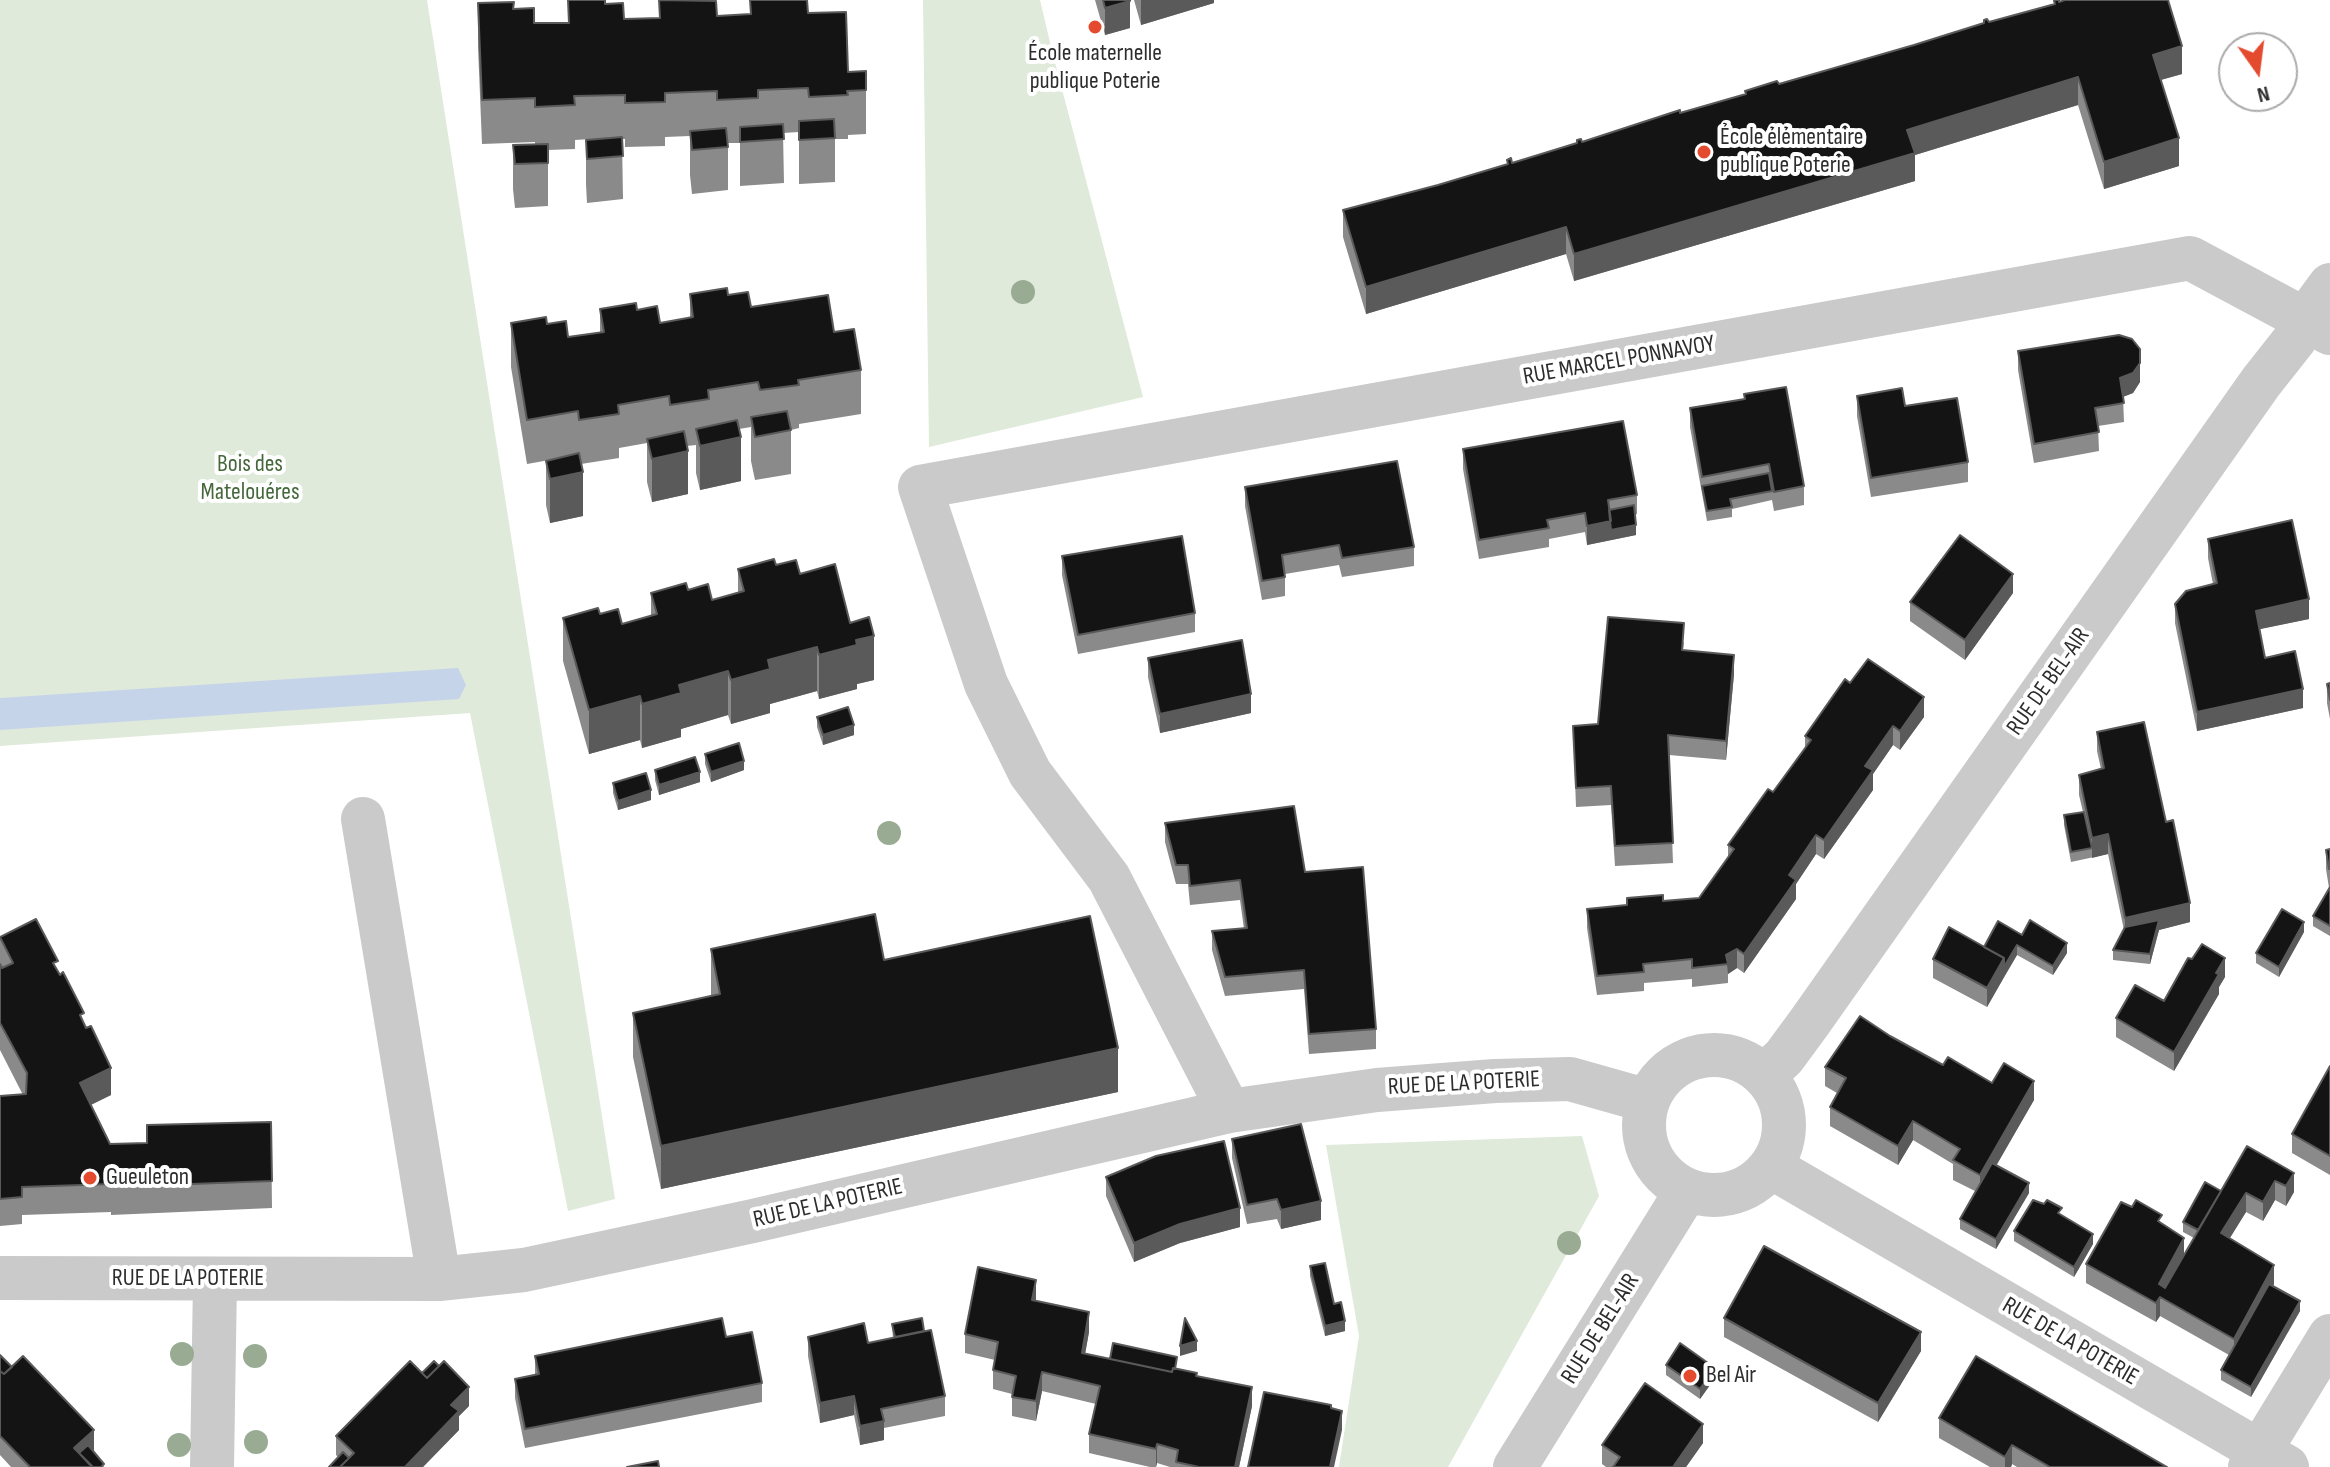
<!DOCTYPE html>
<html>
<head>
<meta charset="utf-8">
<style>
	body { margin:0 }
	#map { position:relative; width:2330px; height:1467px; overflow:hidden; background:#fff; font-family:"Sofia Sans Condensed",sans-serif }
	canvas { display:block }
	.north { position:absolute; left:2218px; top:32px; width:80px; height:80px; box-sizing:border-box; background:#fff; border:2px solid #ababab; border-radius:50%; rotate:166deg; font-size:22px; font-weight:700; line-height:32px; text-align:center; color:#2d2d2d }
	.north::after { content:''; display:block; margin:auto; width:28px; height:36px; background:#e44b2e; clip-path:polygon(50% 0,100% 100%,50% 72%,0 100%) }
</style>
</head>
<body>
<div id="map">
<canvas width="2330" height="1467"></canvas>
<div class="north">N</div>
</div>
<script>
const c = document.querySelector('canvas').getContext('2d');
c.lineJoin = 'round';
function fill(path, color) { c.fillStyle = color; c.fill(path, 'evenodd'); }
function strokePath(path, color, width, dash) { c.strokeStyle = color; c.lineWidth = width; c.lineCap = dash ? 'butt' : 'round'; c.setLineDash(dash || []); c.stroke(path); }
function label(font, color, halo, rows, align = 'center') {
  c.font = font + ' "Sofia Sans Condensed",sans-serif'; c.lineWidth = 8; c.setLineDash([]); c.textBaseline = 'middle'; c.strokeStyle = halo; c.fillStyle = color; for (const [text, x, y, turn = 0] of rows) {
    c.save(); c.translate(x, y); c.rotate((+turn || 0) * Math.PI / 180); c.textAlign = isNaN(turn) ? turn : align; if (halo) c.strokeText(text, 0, 0); c.fillText(text, 0, 0); c.restore();
  }
}
fill(new Path2D(`
	M0,0h427l188,1199 -47,12 -98,-498 -470,33z
	M923,0h117l13,55 90,342 -214,50z
	M1582,1136l17,60 -151,271h-109l20,-131 -33,-191z`), '#dfeada');
fill(new Path2D(`
	M458,668l8,17 -7,14 -459,31v-32z`), '#c6d4ea');
strokePath(new Path2D(`
	M363,819l76,460
	M1644 1125a70 70 0 1 1 140 0a70 70 0 1 1-140 0Z
	M1765,1075l19,-18 25,-34 452,-641 34,-43 10,-20 25,-34
	M1229,1111l-120,-233 -79,-105 -44,-89 -66,-197 1270,-229 140,75
	M1771,1167l516,300
	M0,1278l439,1 85,-9 229,-49 476,-110 148,-21 118,-9 75,-2 78,22
	M212,1467l3,-187
	M1515,1467l172,-277
	M2250,1467l80,-131`), '#cacaca', 44);
c.fillStyle = '#99ac93';
for (const [x, y] of [
	[1023,292],
	[889,833],
	[1569,1243],
	[182,1354],
	[255,1356],
	[256,1442],
	[179,1445]
]) { c.beginPath(); c.arc(x, y, 12, 0, 2 * Math.PI); c.fill(); }
fill(new Path2D(`
	M659,0l37,1 21,15 33,-1v-15l58,13 40,59 18,-1v63l-18,1v4h-13v43l-36,2v-52l-16,1 1,50 -44,3v-43h-12v47l-36,4 -2,-19v-39l-25,1v9l-40,1v-8h-3l1,60 -36,4 -1,-19v-44l5,-1 -16,1v9l-27,1v56l-33,2 -2,-19v-44l22,-1v-2l-53,2 -4,-97v-44l36,6 20,14h34l37,-19 19,15 35,-1z
	M1095,0h35v28l-25,7z
	M1134,0h80v3l-73,22z
	M2059,2l123,72 -21,6 18,86 -75,23 -26,-84 -163,50v26l-341,100 -8,-27 -200,60 -23,-77v-27l95,-25 69,-21v-4l5,3 402,-118z
	M690,294l38,1 23,12 83,25 27,38v44l-62,10v4l-8,2v44l-36,6 -4,-19v-34l-12,2 2,52 -41,9 -4,-17v-28l-9,1 1,48 -36,8 -5,-20v-39l-28,5v10l-38,6 2,52 -33,7 -4,-18v-44l9,-2 -28,5 -16,-97v-44l36,1 21,13 32,-5v-23l37,1 23,13 30,-5z
	M2018,351l122,31 -7,11 -10,4 1,25 -26,4 1,25 -65,12 -16,-93z
	M1744,394l60,92v19l-30,6 -2,-11 -40,9v8l-25,4 -17,-94v-19l54,-9z
	M1857,396l48,10 63,56v20l-97,15 -14,-81z
	M1463,449l174,46v19l-2,1 1,20 -49,10 -2,-13 -36,7v8l-70,12 -16,-90z
	M1245,487l169,60v19l-72,11 -3,-12 -54,9v22l-23,4 -17,-94z
	M2208,539l101,80 -50,10 6,29 38,50 -106,23 -22,-108v-19l38,-20 -5,-26z
	M1062,556l133,57v19l-117,22 -16,-79z
	M776,565l24,9 50,49 24,57 -17,4v5l-38,10 -2,-8 -47,13v9l-39,11 -3,-9 -47,14v8l-39,11 -2,-8 -51,14 -26,-93v-43l37,-4 22,10 29,-8v-23l37,-3 24,10 26,-8v-23z
	M2013,593l-48,67 -55,-39v-19z
	M1684,642l-1,8 51,24 -8,86 -57,-5 4,108 -58,3 -4,-61 -35,2 -3,-81 25,-2z
	M1148,658l103,55 -91,20 -12,-56z
	M1850,683l74,34 -24,33 -7,-5 -20,29v16l-49,69 -8,-5 -20,30v15l-52,74 -7,-5 -9,6v9l-36,4v-8l-48,4v8l-47,4 -10,-67v-19l112,-11 29,-40v-13l45,-53 32,-44v-12z
	M2330,683v36l-3,-16v-19z
	M817,717l37,18 -31,10 -6,-18z
	M2097,732l69,90 24,100 -31,8 -9,34 -37,-4v-10l11,-20 -16,-76 -37,8 -7,-37v-10l19,-3 -4,-17v-20l22,-6 -4,-18z
	M705,754l39,16 -33,12 -6,-18z
	M655,770l45,12 -41,13 -4,-15z
	M613,783l38,17 -33,10 -5,-17z
	M1165,823l140,49 71,157v20l-67,5 -5,-65 -79,7 -13,-46v-19l32,-2 -4,-29 -50,5 -2,-21h-12l-11,-42z
	M2330,849v87l-17,-10v-10l16,-28 -3,-19v-19z
	M2304,932l-25,45 -23,-14v-10z
	M2022,935l45,18 -14,22 -36,-20 -30,52 -54,-29v-19l51,-12z
	M0,937l58,35 26,51 27,72 -20,10 19,39 37,-1 124,-21 1,86 -161,7v-3l-89,3v9l-22,2v-130l23,-1 -23,-45z
	M711,949l173,11 234,132 -457,97 -28,-132v-44l78,-17z
	M2225,977l-6,10v7l-45,77 -58,-34v-19l48,-17z
	M1890,1036l53,29 49,18 42,17 -38,65 33,28 -33,56 -36,-20v-10l15,-28 -22,-11v-16l-40,-24 -15,25 -68,-39v-19l7,-14 -12,-7v-19z
	M2330,1066v109l-38,-22v-19z
	M1232,1139l89,81 -40,9 -4,-10 -30,5 -15,-66z
	M2247,1146l47,46 -8,14 -11,-6 -12,21 -17,-9 -16,26 44,46 -1,2 27,25 -49,86 -30,-17v-10l8,-15 -69,-39 -4,6 -70,-39v-19l76,-40 22,30 10,-16 -11,-6v-10l38,-31z
	M1106,1177l134,50 -60,16 -46,19 -28,-66z
	M2062,1216l31,28 -19,33 -60,-36v-10z
	M1310,1266l24,38 11,27 -20,5 -15,-60z
	M1036,1301l53,31 -4,21 25,6 67,10 20,7 55,30 -13,61h-69l-13,-4 -1,4h-6l-61,-14v-19l7,-30 -54,-13 -6,30 -24,-5v-22l-19,-5v-19l2,-10 -30,-7v-19z
	M1724,1318l197,33 -43,71 -154,-85z
	M892,1324l32,7 21,65v20l-61,12v12l-24,5 -6,-30 -34,8 -12,-67v-19l60,6 25,-5z
	M726,1337l36,46v19l-237,46 -10,-50v-19l20,-4v-19z
	M0,1355l94,95 -1,1 11,16h-93l-11,-12z
	M1666,1365l49,13 -15,21 -34,-24z
	M422,1373l47,33 -10,10v14l-36,37h-94l9,-10 -2,-2v-19z
	M1939,1418l228,49h-150l-5,-3 -1,3h-21l-51,-29z
	M1703,1443l-17,24h-80l-4,-3v-19z`), '#8a8a8a');
fill(new Path2D(`
	M1141,0h73v3l-73,22z
	M1130,1v27l-25,7v-27z
	M2182,46v28l-29,8v-27z
	M2078,77v28l-163,50v26l-341,100v-27l333,-124z
	M2179,138v28l-75,23v-27z
	M1566,227v27l-200,60v-27z
	M2140,363v19l-7,11 -13,5v-20z
	M741,437v44l-41,9v-44z
	M688,451v43l-36,8v-43z
	M583,472v44l-33,7v-44z
	M1611,521l25,4v10l-49,10v-19z
	M2013,574v19l-48,67v-20z
	M2309,599v20l-53,11v-19z
	M874,636v44l-17,4v5l-38,10v-44l37,-15z
	M817,647v44l-47,13v9l-39,11v-44l37,-20z
	M1734,655v19l-8,86v-19z
	M728,671v44l-47,14v8l-39,11v-44l37,-19z
	M2303,689v19l-106,23v-19z
	M1251,694v19l-91,20v-19z
	M640,696v44l-51,14v-44z
	M1924,697v20l-24,33v-19z
	M854,725v10l-31,10v-10z
	M1893,726v19l-20,29v16l-49,69v-19l41,-74z
	M744,761v9l-33,12v-10z
	M700,772v10l-41,13v-10z
	M651,790v10l-33,10v-9z
	M2108,834v20l-16,4v-20z
	M1816,835v19l-20,30v15l-52,74v-19l45,-79z
	M2190,903v19l-31,8 -9,34v-10l-25,-17v-19z
	M2304,922v10l-25,45v-10z
	M2067,943v10l-14,22v-9z
	M2017,945v10l-13,22v-10z
	M1737,949v19l-9,6 -2,-19z
	M2004,958v19l-17,30v-19z
	M2225,958v19l-6,10v7l-45,77v-19z
	M1118,1048v44l-457,97v-43z
	M111,1068v27l-31,15v-27z
	M2034,1081v19l-54,94v-19z
	M1913,1121v19l-15,25v-19z
	M2294,1173v19l-8,14v-20z
	M2275,1181v19l-12,21v-19z
	M2029,1183v10l-33,56v-10z
	M2246,1193v19l-25,40v-19z
	M1321,1201v19l-40,9v-19z
	M1240,1208v19l-60,16 -46,19v-19l46,-19z
	M2093,1234v10l-19,33v-10z
	M2184,1238v19l-24,40v19l-4,6v-19l3,-19z
	M2274,1265v19l-40,74v-19z
	M1036,1280v19l-4,20v-19z
	M2300,1301v10l-49,86v-10z
	M1089,1312v20l-7,40v-19z
	M1345,1321v10l-20,5v-10z
	M1921,1332v19l-43,71v-19z
	M1197,1341v10l-17,5v-10z
	M1715,1368v10l-15,21v-10z
	M1042,1372v19l-6,30v-20z
	M469,1387v19l-10,10v14l-36,37h-18l46,-62z
	M1252,1387v19l-13,61h-4z
	M854,1396v19l-34,8v-20z
	M1342,1411v19l-8,37h-4z
	M884,1421v19l-24,5v-19z
	M1703,1424v19l-17,24h-13z
	M94,1430v20l-15,12 -5,-14z
	M1157,1444v19l-1,4v-18z
	M2012,1445v19l-1,3h-6v-10z`), '#5a5a5a');
const building = new Path2D(`
	M568,0h37v4l18,-1 1,16 36,-1 -1,-18 57,1 1,15 34,-2 -1,-14h57l1,13 38,-1 2,60 18,-1v19l-19,1 1,4 -39,2 -1,-9 -50,2v8l-41,2v-9l-52,2v9l-40,1v-8l-51,1 1,9 -40,2v-9l-53,2 -4,-97 36,-1 -1,7 21,-1v15h35z
	M1103,0h27v1l-25,7z
	M2056,0h3v2l6,-2h103l14,46 -29,9 26,83 -75,24 -26,-85 -171,53 8,23 -341,101 -8,-27 -200,60 -23,-77 95,-25 70,-21 -1,-4 4,-2 1,5 65,-20v-3l4,-1 1,3 98,-32v3l66,-19 -1,-3 32,-10 2,3 135,-39 70,-22v-3l3,-1 2,3 66,-18 -1,-3z
	M834,119l1,19 -36,2v-19z
	M783,124l1,15 -44,3v-15z
	M726,128l2,19 -36,3 -2,-19z
	M622,137l1,19 -36,3 -1,-19z
	M548,144v19l-33,1 -2,-19z
	M727,288l1,7 20,-3 3,15 77,-12 6,37 20,-3 7,41 -63,10 1,5 -39,5 -2,-8 -50,8 1,9 -39,6 -1,-9 -51,9 1,9 -40,6 -1,-9 -51,9 -16,-97 35,-6 1,7 19,-3 2,16 36,-5 -4,-23 36,-6 1,7 20,-4 3,17 33,-6 -3,-23z
	M2119,335l13,4 8,10v14l-7,10 -13,5 4,25 -29,5 4,24 -65,12 -16,-93z
	M1786,387l18,99 -30,6 -5,-28 -67,13 -12,-69 55,-9 -1,-5z
	M1902,388l3,18 52,-8 11,64 -97,16 -14,-82z
	M787,411l4,19 -36,7 -4,-20z
	M737,420l4,17 -41,9 -4,-17z
	M1623,421l14,74 -29,5 3,21 -24,5 -2,-13 -38,7 2,8 -70,12 -16,-91z
	M684,431l4,20 -36,8 -5,-20z
	M579,453l4,19 -33,7 -4,-18z
	M1397,461l17,86 -72,11 -3,-13 -57,10 3,22 -23,4 -17,-94z
	M1769,473l3,18 -42,8 2,8 -25,4 -5,-25z
	M1634,505l2,20 -25,5 -2,-20z
	M2292,520l17,79 -53,12 9,47 30,-7 8,38 -106,23 -22,-108 11,-13 31,-8 -9,-44z
	M1960,535l53,39 -48,66 -55,-38z
	M1182,536l13,77 -117,22 -16,-79z
	M774,559l2,6 20,-5 4,14 35,-10 15,59 19,-6 5,19 -18,4 1,5 -38,10 -2,-8 -49,13 2,9 -39,11 -3,-9 -49,14 2,8 -39,11 -2,-8 -51,14 -26,-92 35,-10 2,6 18,-5 4,15 35,-10 -6,-21 35,-10 2,7 20,-6 4,16 32,-9 -6,-22z
	M1608,617l76,6 -2,27 52,5 -8,86 -58,-6 5,108 -58,3 -4,-60 -35,2 -3,-62 25,-2z
	M1242,640l9,54 -91,20 -12,-56z
	M1868,659l56,38 -24,34 -7,-5 -28,40 8,4 -49,70 -8,-5 -27,40 7,5 -52,74 -7,-5 -11,6 2,9 -36,4v-9l-49,5 1,8 -47,4 -10,-67 40,-4v-7l36,-3v6l36,-3 35,-49 -6,-4 40,-56 5,3 38,-52 -6,-4 40,-57 5,4z
	M2330,683v17l-3,-16z
	M848,707l6,18 -31,10 -6,-18z
	M2144,722l22,100 7,-2 17,83 -65,15 -17,-84 -16,4 -13,-63 25,-7 -7,-36z
	M739,743l5,18 -33,11 -6,-18z
	M695,757l5,15 -41,13 -4,-15z
	M646,773l5,17 -33,11 -5,-18z
	M1294,806l11,66 58,-5 13,162 -67,5 -5,-64 -79,7 -13,-46 35,-3 -7,-48 -50,6 -2,-21h-12l-11,-42z
	M2084,812l8,36 -21,4 -7,-37z
	M2330,849v20h-1l-3,-19z
	M2330,887v39l-17,-10z
	M2282,909l22,13 -25,45 -23,-14z
	M875,914l9,46 206,-44 28,132 -457,98 -28,-133 87,-19 -9,-45z
	M36,919l22,42 -5,2 7,12 3,-3 21,41 -4,2 6,13 5,-2 20,42 -31,15 30,61 37,-1v-18l124,-3 1,59 -161,6v-3l-89,3v10l-22,2v-103l26,-2 1,-21 -27,-50v-59l2,4 11,-5 -13,-26z
	M2030,920l37,23 -14,23 -36,-21 -13,22v-9l-20,-11 14,-26 24,14z
	M2159,920l-9,34 -37,-4 12,-23z
	M1949,927l55,31 -17,30 -54,-29z
	M2202,944l23,14 -9,15 3,1 -45,78 -58,-34 19,-33 29,16 24,-43 4,1z
	M1860,1016l30,20 53,29 5,-8 44,26 12,-20 30,18 -54,94 -27,-15 7,-11 -47,-28 -15,25 -68,-39 16,-29 -21,-11z
	M2330,1066v90l-38,-22z
	M1301,1124l20,77 -40,9 -4,-11 -30,6 -15,-66z
	M1224,1141l16,67 -60,16 -46,19 -28,-66 50,-21z
	M2247,1146l47,27 -8,13 -11,-5 -12,21 -17,-9 -25,40 53,32 -40,74 -74,-42 -4,6 -70,-39 35,-62 11,5 4,-7 26,15 -4,6 26,17 -25,46 6,4z
	M1992,1163l37,20 -33,56 -36,-20z
	M2205,1182l16,9 -23,39 -15,-8z
	M2033,1200l11,4 3,-4 15,8 -4,5 35,21 -19,33 -60,-36z
	M1764,1246l157,86 -43,71 -154,-85z
	M1325,1263l9,41 7,-2 4,19 -20,5 -15,-60z
	M978,1267l58,13 -4,20 57,12 -7,41 90,19 1,-4 24,5 -1,3 56,11 -17,80h-36l-23,-5 2,-12 -21,-6 -1,5 -67,-15 11,-48 -58,-14 -6,29 -24,-4 4,-21 -23,-6 5,-28 -33,-8z
	M2269,1284l31,17 -49,86 -30,-17z
	M722,1318l4,19 26,-5 10,51 -237,46 -10,-50 24,-5 -4,-18z
	M922,1318l2,13 -29,6 -3,-13z
	M1185,1318l12,23 -17,5z
	M864,1323l4,20 63,-13 14,66 -64,13 3,12 -24,5 -6,-30 -34,7 -12,-66z
	M1113,1343l64,14 -2,12 -2,-1 -1,4 -62,-13z
	M1680,1343l35,25 -15,21 -34,-24z
	M0,1355l12,12 -8,7 -4,-3z
	M23,1356l71,74 -20,18 18,18v1h-62l-30,-31v-65l4,3z
	M1976,1356l191,111h-117l-38,-22 -7,12 -66,-39z
	M410,1361l17,17 17,-17 25,26 -18,18 8,6 -54,56h-65l14,-14 -18,-17z
	M434,1361l5,5 -12,12 -5,-5z
	M1645,1383l58,41 -30,43h-60l7,-10 -18,-12z
	M1264,1392l67,13v3l11,3 -12,56h-82z
	M88,1445l16,19 -3,3h-9l-13,-14z
	M343,1452l6,6 -9,9h-11z
	M658,1461l1,6h-32z`);
fill(building, '#141414');
strokePath(building, '#5a5a5a', 2);
for (const [x, y, r, color] of [
	[1095,27,8,"#e44b2e"],
	[1704,152,8,"#e44b2e"],
	[90,1178,8,"#e44b2e"],
	[1690,1376,8,"#e44b2e"]
]) { const dot = new Path2D(); dot.arc(x, y, r, 0, 2 * Math.PI); c.fillStyle = color; c.fill(dot); strokePath(dot, '#fff', 3); }
label('24px', '#2d2d2d', '#fff', [
	["École maternelle",1095,54,"center"],
	["publique Poterie",1095,82,"center"],
	["École élémentaire",1720,138],
	["publique Poterie",1720,166],
	["Gueuleton",106,1178],
	["Bel Air",1706,1376]
], 'left');
label('24px', '#2d2d2d', '#fff', [
	["RUE MARCEL PONNAVOY",1619,361,-10],
	["RUE DE BEL-AIR",2049,682,-55],
	["RUE DE LA POTERIE",1464,1084,-3],
	["RUE DE LA POTERIE",828,1204,-13],
	["RUE DE LA POTERIE",188,1279],
	["RUE DE BEL-AIR",1601,1329,-58],
	["RUE DE LA POTERIE",2070,1342,30]
]);
label('24px', '#45683b', '#fff', [
	["Bois des",250,465],
	["Matelouéres",250,493]
]);
</script>
</body>
</html>
